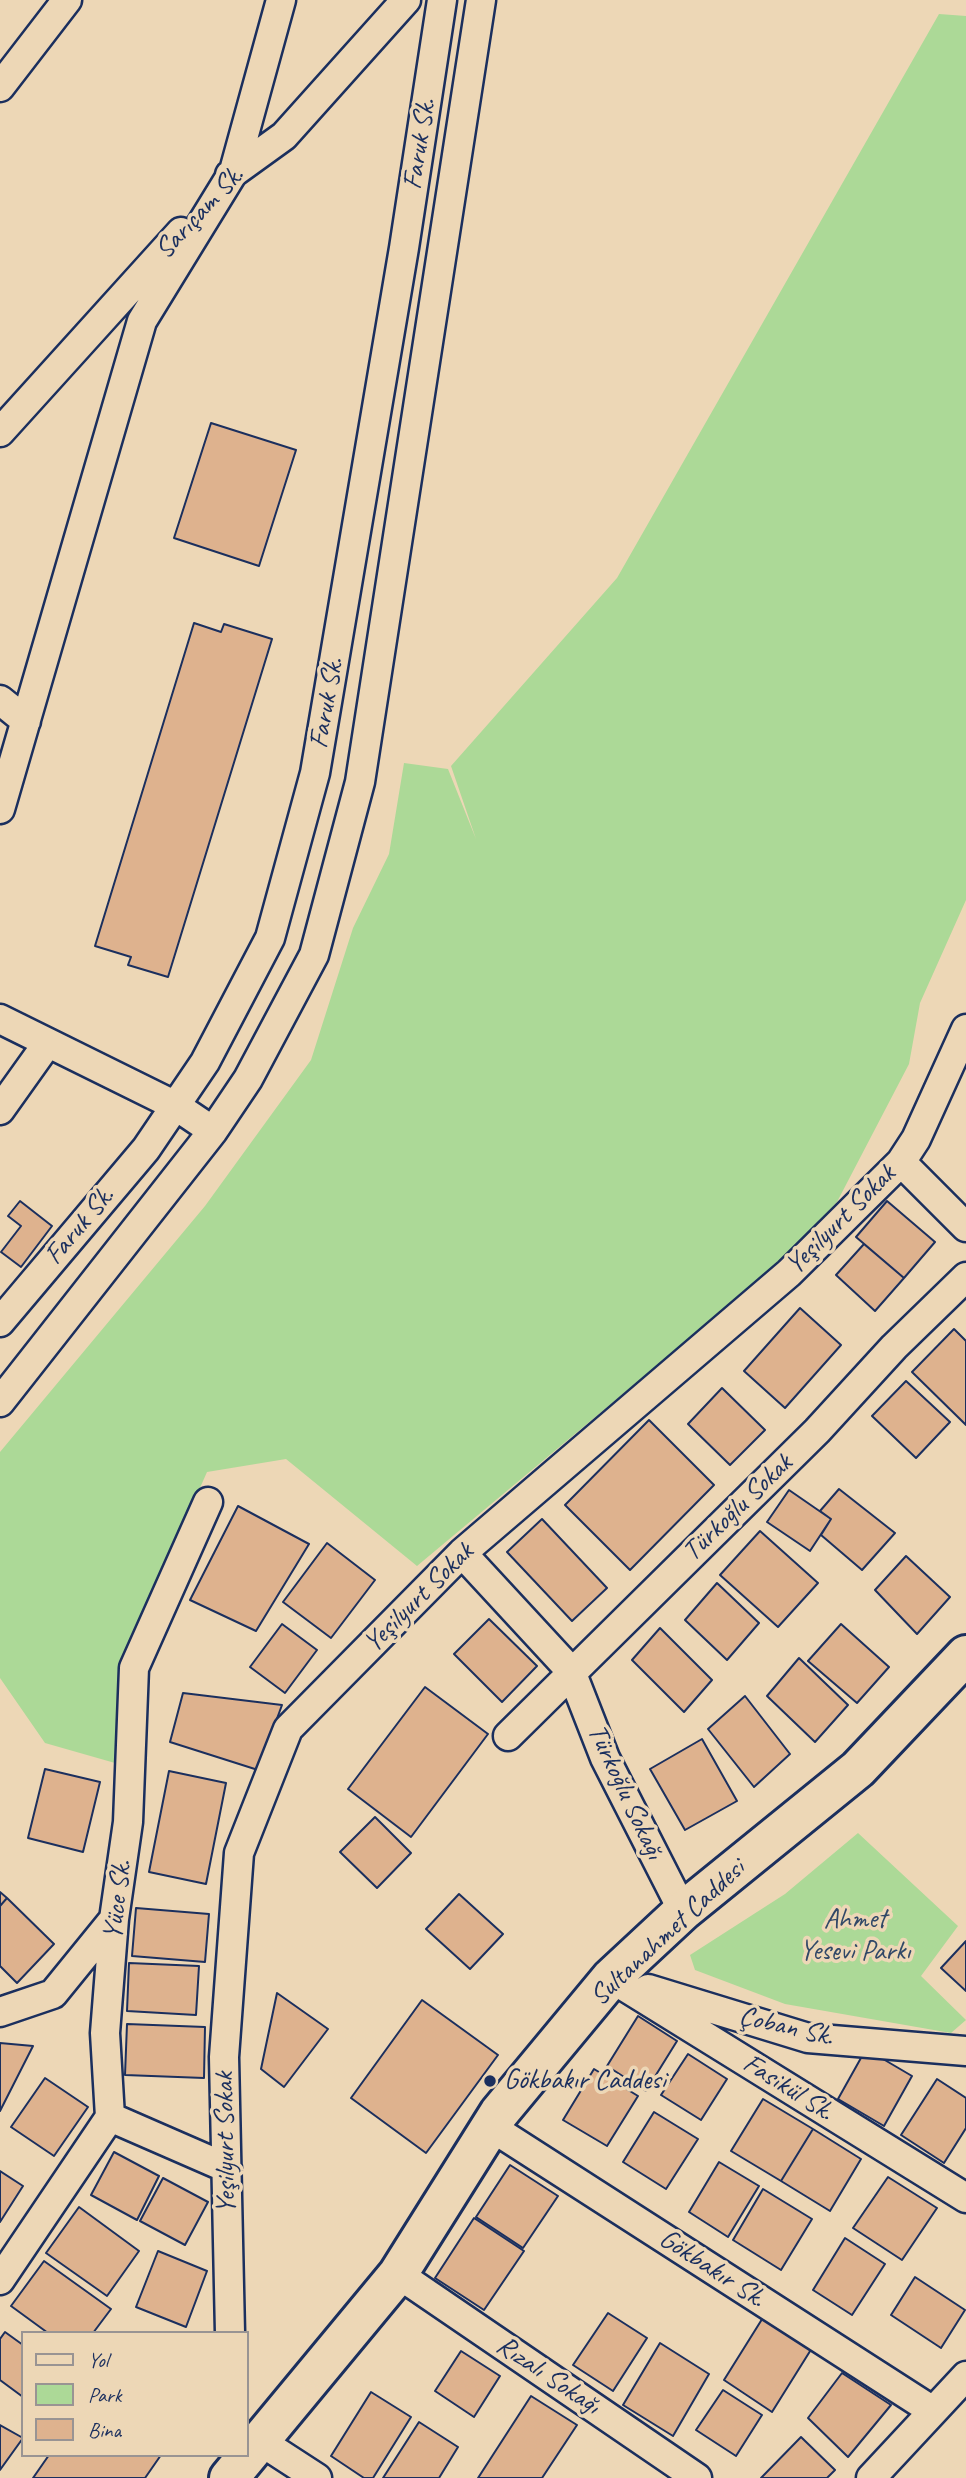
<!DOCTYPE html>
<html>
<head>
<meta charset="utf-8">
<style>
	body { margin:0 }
	#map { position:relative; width:966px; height:2478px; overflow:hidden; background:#edd7b6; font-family:Caveat,sans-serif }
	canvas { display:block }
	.legend { position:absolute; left:21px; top:2331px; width:228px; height:126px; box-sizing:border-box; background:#edd7b6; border:2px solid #999493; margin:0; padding:9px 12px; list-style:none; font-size:21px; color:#1b2f5e }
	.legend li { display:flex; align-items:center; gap:14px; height:35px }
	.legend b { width:35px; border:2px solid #999493 }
</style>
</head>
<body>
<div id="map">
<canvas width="966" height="2478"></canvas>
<ul class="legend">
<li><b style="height:9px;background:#edd7b6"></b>Yol</li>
<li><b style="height:19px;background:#acd997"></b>Park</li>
<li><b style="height:19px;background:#deb28e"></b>Bina</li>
</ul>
</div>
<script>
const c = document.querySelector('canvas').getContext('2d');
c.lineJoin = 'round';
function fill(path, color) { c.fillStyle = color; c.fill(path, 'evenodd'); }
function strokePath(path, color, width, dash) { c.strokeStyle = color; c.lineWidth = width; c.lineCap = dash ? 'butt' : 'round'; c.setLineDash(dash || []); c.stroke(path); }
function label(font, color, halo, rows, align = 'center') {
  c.font = font + ' Caveat,sans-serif'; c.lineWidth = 7; c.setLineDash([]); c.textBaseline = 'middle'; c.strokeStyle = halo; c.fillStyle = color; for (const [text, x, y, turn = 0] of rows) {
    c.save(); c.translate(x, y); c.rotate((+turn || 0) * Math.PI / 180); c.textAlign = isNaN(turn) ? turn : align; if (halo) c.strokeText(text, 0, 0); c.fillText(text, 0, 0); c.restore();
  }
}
fill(new Path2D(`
	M939,14l27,2v884l-46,103 -11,61 -72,138 -54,58 -366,306 -131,-107 -79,13 -79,179 -13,112 -70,-20 -45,-65v-226l205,-246 106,-146 42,-132 36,-74 15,-91 44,6 28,70 -25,-73 166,-188z
	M858,1833l100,93 -37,50 45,44 -15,13 -166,-29 -90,-34 -5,-15 95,-61z`), '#acd997');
const building = new Path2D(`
	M211,423l85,27 -37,116 -85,-28z
	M194,623l27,9 3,-8 48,15 -104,338 -40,-12 3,-8 -36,-11z
	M20,1201l32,25 -31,41 -20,-15 20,-26 -13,-10z
	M887,1201l48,41 -31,36 -48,-41z
	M864,1244l40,34 -29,33 -39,-36z
	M800,1308l41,37 -56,63 -41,-37z
	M954,1329l12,12v84l-54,-53z
	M906,1381l44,41 -34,36 -44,-42z
	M722,1388l43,42 -35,35 -42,-41z
	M649,1420l65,65 -84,85 -65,-65z
	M839,1489l56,44 -33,37 -41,-35 10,-16 -11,-8z
	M789,1490l42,29 -21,32 -43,-29z
	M238,1506l71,38 -53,87 -66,-31z
	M542,1519l65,69 -35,33 -65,-69z
	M760,1531l58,52 -40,44 -58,-52z
	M327,1543l48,37 -44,58 -48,-36z
	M906,1556l44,41 -33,37 -42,-44z
	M717,1583l42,40 -32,37 -42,-40z
	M489,1619l48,47 -35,36 -48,-48z
	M282,1624l35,26 -32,43 -35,-26z
	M841,1624l48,43 -32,36 -49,-42z
	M660,1628l52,52 -28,32 -52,-52z
	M799,1658l49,47 -33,37 -48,-46z
	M425,1687l63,47 -77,103 -63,-48z
	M183,1693l99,12 -24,65 -88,-28z
	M745,1696l45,58 -36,33 -46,-58z
	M702,1739l35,62 -52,29 -35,-61z
	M45,1769l55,13 -17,70 -55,-14z
	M169,1771l57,12 -20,101 -57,-12z
	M375,1817l36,36 -34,35 -37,-36z
	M0,1892l7,6 -7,8z
	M459,1894l44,40 -33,35 -44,-40z
	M7,1898l47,46 -37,39 -17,-17v-60z
	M136,1908l73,6 -4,48 -73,-6z
	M966,1941v50l-25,-23z
	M129,1963l70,3 -3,49 -69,-4z
	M277,1993l51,36 -44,58 -23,-18z
	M422,2000l76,55 -72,98 -75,-55z
	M638,2016l39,25 -31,50 -39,-25z
	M127,2024l78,3 -1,51 -79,-3z
	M0,2043l33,3 -33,65z
	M866,2049l46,27 -28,50 -46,-27z
	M688,2054l39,25 -26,41 -40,-25z
	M594,2069l44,27 -31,50 -44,-26z
	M45,2078l43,29 -34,49 -43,-29z
	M937,2079l29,19v30l-22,35 -43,-28z
	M763,2099l50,30 -32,52 -50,-30z
	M654,2112l44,27 -32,50 -43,-27z
	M813,2129l48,30 -31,52 -49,-30z
	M114,2152l45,24 -22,44 -46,-25z
	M719,2162l40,24 -31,51 -39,-25z
	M510,2165l48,31 -35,52 -47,-31z
	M0,2171l23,15 -23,36z
	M888,2177l49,31 -35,52 -49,-32z
	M163,2178l45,24 -23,43 -45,-24z
	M763,2189l49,30 -31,51 -48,-30z
	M79,2207l60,44 -32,45 -61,-43z
	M474,2218l50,33 -40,59 -49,-32z
	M845,2238l40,26 -33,51 -39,-25z
	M158,2251l49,20 -21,56 -50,-20z
	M44,2261l67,48 -18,24h-45l-37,-27z
	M915,2277l50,33 -24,38 -50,-33z
	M608,2313l39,25 -34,53 -40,-26z
	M764,2316l48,32 -40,64 -48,-32z
	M5,2332l18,13v52l-23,-17v-41z
	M660,2343l49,31 -36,62 -50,-31z
	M461,2351l39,25 -26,41 -39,-26z
	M842,2373l49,32 -43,52 -40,-39z
	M723,2390l39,25 -26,41 -40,-26z
	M371,2392l40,25 -38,61h-9l-33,-22z
	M531,2396l46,29 -35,53h-64z
	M419,2422l39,25 -19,31h-56z
	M0,2425l23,13 -23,32z
	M801,2437l34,33 -8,8h-66z
	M49,2455h112l-16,23h-112z`);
fill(building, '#deb28e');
strokePath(building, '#1b2f5e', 2);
const street = new Path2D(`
	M0,87l67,-87
	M230,175l54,-39 122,-136
	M0,432l181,-200
	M0,700l26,21
	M0,809l142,-488 92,-150 47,-171
	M0,1019l176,87 37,25
	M0,1110l47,-66
	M901,1162l65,65
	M0,1322l146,-173 59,-87 65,-124 45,-165 89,-525 38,-248
	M0,1402l213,-271 35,-52 66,-124 46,-173 121,-782
	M462,1553l109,118 34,87 78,153
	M508,1736l309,-305 77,-84 72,-70
	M611,1978l355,220
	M648,1989l160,49 158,13
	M0,2012l53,-18 61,-75
	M110,2117l117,51
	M491,2127l442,284
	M398,2274l299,204
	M0,2280l110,-163 -5,-84 9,-114 14,-97 6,-154 74,-166
	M230,2333l-6,-276 15,-204 49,-124 174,-176 327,-280 112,-111 15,-23 50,-110
	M260,2441l57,37
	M871,2478l95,-102`);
const secondary = new Path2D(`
	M229,2478l169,-204 101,-161 112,-135 72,-67 175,-142 108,-114`);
strokePath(street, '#1b2f5e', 33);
strokePath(secondary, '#1b2f5e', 44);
strokePath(street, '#edd7b6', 28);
strokePath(secondary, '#edd7b6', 38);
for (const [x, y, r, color] of [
	[490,2081,7,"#1b2f5e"]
]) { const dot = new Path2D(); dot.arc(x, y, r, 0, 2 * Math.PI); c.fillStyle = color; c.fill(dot); strokePath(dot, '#edd7b6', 2.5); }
label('28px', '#1b2f5e', '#edd7b6', [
	["Faruk Sk.",420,144,-81],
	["Sarıçam Sk.",200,213,-47],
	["Faruk Sk.",327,703,-80],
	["Yeşilyurt Sokak",841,1220,-45],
	["Faruk Sk.",80,1226,-50],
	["Türkoğlu Sokak",738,1508,-44],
	["Yeşilyurt Sokak",419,1598,-45],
	["Türkoğlu Sokağı",625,1792,65],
	["Yüce Sk.",118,1900,-83],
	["Sultanahmet Caddesi",668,1933,-43],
	["Çoban Sk.",786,2027,13],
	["Fasikül Sk.",788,2088,32],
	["Yeşilyurt Sokak",226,2143,-91],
	["Gökbakır Sk.",712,2269,33],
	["Rızalı Sokağı",548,2376,34]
]);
label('28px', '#314867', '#edd7b6', [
	["Ahmet",855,1920],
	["Yesevi Parkı",855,1952]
]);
label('28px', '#1b2f5e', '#edd7b6', [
	["Gökbakır Caddesi",504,2081]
], 'left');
</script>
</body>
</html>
